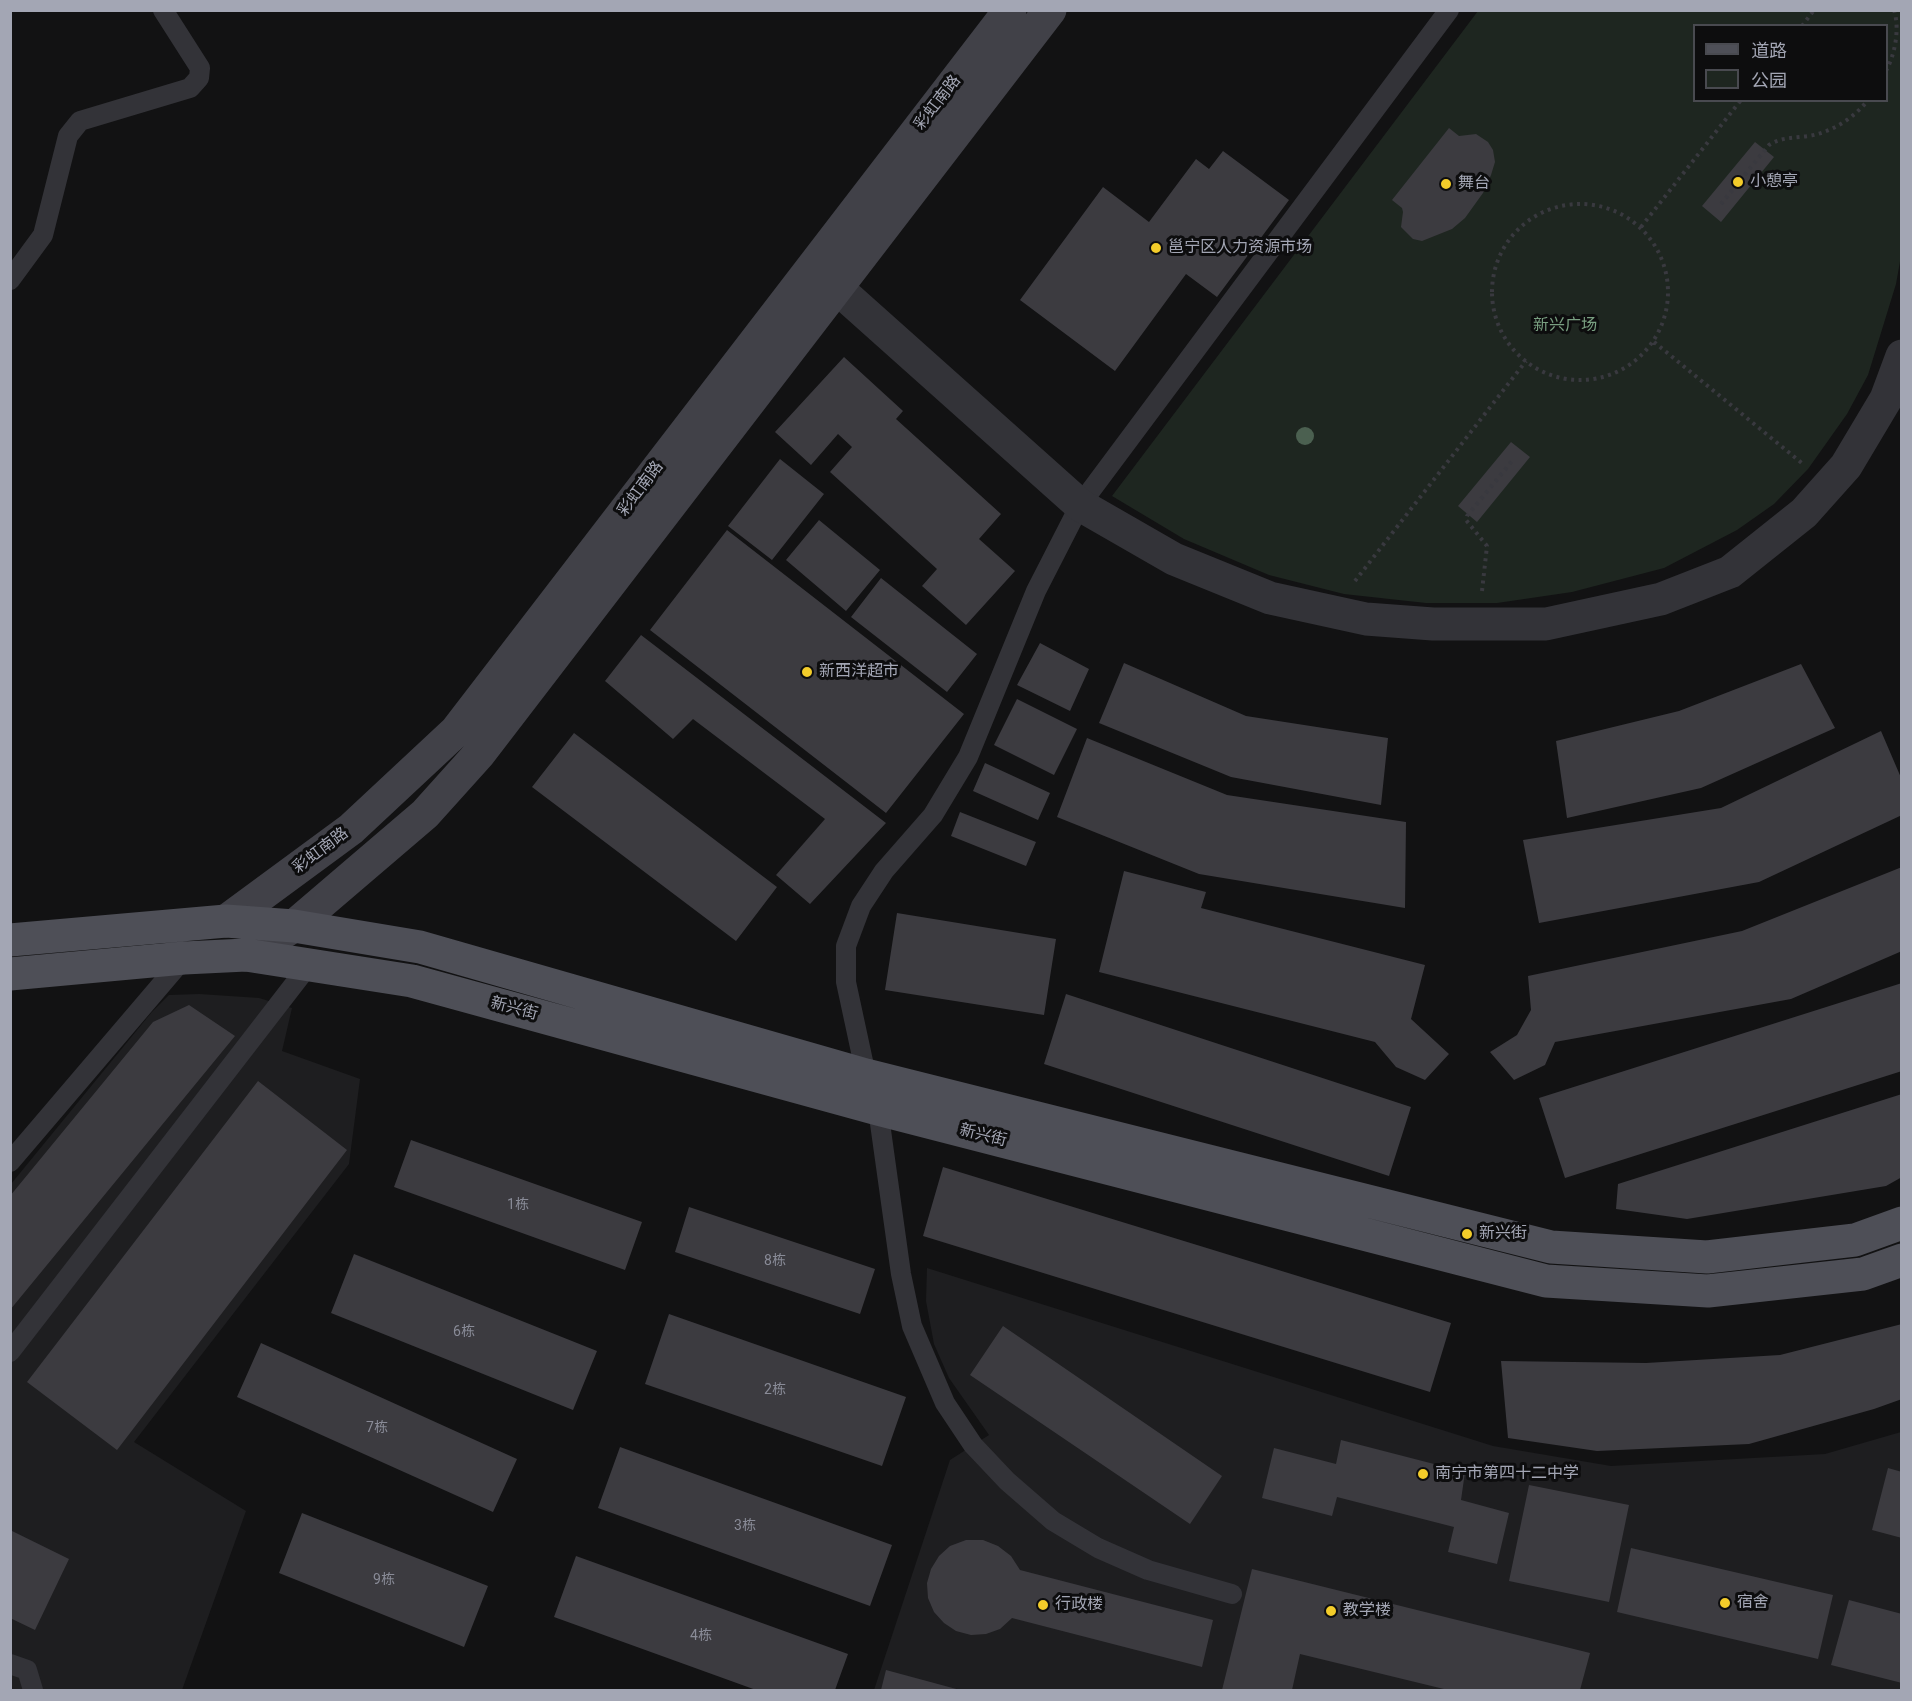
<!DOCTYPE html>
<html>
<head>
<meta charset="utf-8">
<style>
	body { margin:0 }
	#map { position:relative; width:1912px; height:1701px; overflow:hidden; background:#121213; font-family:Roboto,"Noto Sans SC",sans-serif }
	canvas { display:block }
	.frame { position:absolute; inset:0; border:12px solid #a3a6b4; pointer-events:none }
	.legend { position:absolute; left:1693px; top:24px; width:195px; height:78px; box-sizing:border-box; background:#0d0d0e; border:2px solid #494a50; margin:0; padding:8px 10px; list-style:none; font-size:18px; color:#a3a6b4 }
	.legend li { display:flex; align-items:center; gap:12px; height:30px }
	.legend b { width:30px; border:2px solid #494a50 }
</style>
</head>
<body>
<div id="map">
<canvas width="1912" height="1701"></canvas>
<div class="frame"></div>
<ul class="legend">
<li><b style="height:8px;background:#4e4f57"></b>道路</li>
<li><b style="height:16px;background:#1e2620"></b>公园</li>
</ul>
</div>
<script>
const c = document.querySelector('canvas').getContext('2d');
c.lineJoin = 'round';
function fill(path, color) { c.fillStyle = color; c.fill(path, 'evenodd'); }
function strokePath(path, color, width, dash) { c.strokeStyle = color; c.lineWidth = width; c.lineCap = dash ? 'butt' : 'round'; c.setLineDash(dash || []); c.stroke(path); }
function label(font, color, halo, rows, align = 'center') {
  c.font = font + ' Roboto,"Noto Sans SC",sans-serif'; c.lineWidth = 6; c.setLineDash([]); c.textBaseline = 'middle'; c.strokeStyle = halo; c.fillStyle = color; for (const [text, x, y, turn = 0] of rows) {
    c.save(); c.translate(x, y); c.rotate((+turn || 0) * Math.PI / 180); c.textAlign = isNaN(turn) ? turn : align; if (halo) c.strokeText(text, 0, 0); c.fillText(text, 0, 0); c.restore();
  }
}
fill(new Path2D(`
	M199,994l60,4 33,10 -10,43 78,28 -11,85 -215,278 112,69 -64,179h-171v-506l140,-171 18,-18z
	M927,1268l566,178 118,20 214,-12 76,-22v258h-1027l76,-230 39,-25 -40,-57 -15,-34 -8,-43z`), '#1e1e20');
fill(new Path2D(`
	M1478,11h423v245l-5,28 -28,91 -21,39 -39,55 -34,35 -37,26 -73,38 -92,24 -75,11h-71l-82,-9 -75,-19 -85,-36 -72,-43zM1694,26h192v74h-192z`), '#1e2620');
fill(new Path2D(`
	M1449,128l10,8 17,-2 12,8 5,8 2,12 -4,13 -8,18 -18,25 -13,11 -30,12 -9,-2 -12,-12 2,-15 -1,-4 -10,-8z
	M1755,142l19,15 -53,65 -19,-16z
	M1223,151l66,49 -72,97 -31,-23 -71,97 -95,-71 83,-113 46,35 47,-63 13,10z
	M844,357l59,54 -7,8 105,95 -22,25 36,32 -49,54 -44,-39 15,-17 -107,-97 22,-25 -14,-13 -27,31 -36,-33z
	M1511,442l19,15 -53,65 -19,-16z
	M780,459l44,35 -52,66 -44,-34z
	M819,520l61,50 -34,41 -60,-51z
	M727,530l237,184 -78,99 -236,-183z
	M881,578l96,76 -30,38 -96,-75z
	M641,635l245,188 -76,81 -34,-29 49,-56 -132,-100 -20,20 -68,-58z
	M1040,643l49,26 -19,42 -53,-26z
	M1124,663l122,53 142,22 -7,67 -150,-28 -132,-54z
	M1801,664l34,64 -134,60 -134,30 -11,-77 123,-30z
	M1017,699l60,30 -23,46 -60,-30z
	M1881,731l21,49v35l-143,67 -220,41 -16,-83 198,-32z
	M574,733l203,154 -41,54 -204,-154z
	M1087,738l140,57 179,27 -1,86 -206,-34 -142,-57z
	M985,763l65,30 -12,27 -65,-29z
	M960,812l76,30 -10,24 -75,-30z
	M1902,867v84l-111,48 -236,43 -10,23 -31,15 -24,-28 27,-17 14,-25 -3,-34 214,-45z
	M1124,871l82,21 -5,16 224,57 -14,54 38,35 -24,26 -29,-13 -21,-25 -276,-70z
	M897,913l159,26 -12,76 -159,-25z
	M1902,983v88l-337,107 -26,-80z
	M1066,994l345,113 -22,69 -345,-112z
	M189,1005l46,31 -225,274v-114l143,-174z
	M258,1081l89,69 -230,300 -90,-68z
	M1902,1094v83l-16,9 -199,33 -71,-10 2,-25z
	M411,1140l231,82 -17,48 -231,-83z
	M943,1167l508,156 -21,69 -507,-156z
	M689,1207l186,62 -15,45 -185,-62z
	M354,1254l243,97 -24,59 -242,-97z
	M669,1314l237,83 -24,69 -237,-82z
	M1902,1324v75l-28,10 -125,35 -152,7 -89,-13 -7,-77 145,2 134,-8z
	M1003,1326l219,150 -32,48 -220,-149z
	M261,1343l256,116 -24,53 -256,-115z
	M1341,1440l124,32 -4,28 48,13 -12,51 -49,-12 6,-25 -117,-30 -5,19 -70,-18 12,-50 62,16z
	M620,1447l272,98 -22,61 -272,-98z
	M1888,1468l14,4v66l-30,-8z
	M1529,1485l100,20 -20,97 -100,-21z
	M302,1513l186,73 -24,61 -185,-74z
	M10,1530l59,29 -34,71 -25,-12z
	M966,1540h17l15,6 13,10 9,14 193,50 -11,47 -190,-49 -12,11 -14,5 -15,1 -15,-4 -12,-8 -10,-11 -6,-14 -1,-15 4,-14 8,-13 11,-10z
	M1631,1548l202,47 -15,64 -201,-47z
	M576,1556l272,98 -13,36h-79l-202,-73z
	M1252,1569l338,84 -10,37h-132l-148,-36 -8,36h-70z
	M1849,1600l53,14v69l-71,-18z
	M886,1670l74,20h-79z`), '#3c3b40');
strokePath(new Path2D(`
	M1802,26l12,-16
	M1886,71c9,-17 14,-42 8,-61
	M1492 292a88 88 0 1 1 176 0a88 88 0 1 1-176 0Z
	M1721,204l48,-59c12,-8 26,-7 40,-9 23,-4 45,-18 59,-36
	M1641,227l100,-127
	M1654,342l149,122
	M1355,581l171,-220
	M1482,591l5,-45 -21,-26 1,-4 46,-56`), '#39393f', 4, [3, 4.5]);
strokePath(new Path2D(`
	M10,280l33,-45 25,-99 12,-15 110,-33 9,-10 1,-10 -37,-58
	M10,1162l174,-204
	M10,1352l299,-387
	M1232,1594l-84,-24 -50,-22 -45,-27 -46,-40 -34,-36 -28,-42 -33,-77 -11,-52 -23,-165 -12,-34 -20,-93v-36l15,-40 23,-35 49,-56 35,-58 68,-166 44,-86 369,-495
	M10,1664l17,6 6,20`), '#333338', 20);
strokePath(new Path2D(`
	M837,288l243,217 94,54 96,39 96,21 67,5h113l115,-25 69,-27 74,-59 42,-47 40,-67 16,-43`), '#333338', 33);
strokePath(new Path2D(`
	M226,921l125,-92 105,-98 554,-721
	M246,955l48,-29 131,-112 54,-60 571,-744`), '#414148', 33);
strokePath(new Path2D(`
	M10,940l216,-19 68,5 126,21 446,128 685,172 156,10 148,-17 47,-17
	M10,974l174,-16 62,-3 166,26 466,128 668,172 162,10 155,-17 39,-14`), '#4e4f57', 33);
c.fillStyle = '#4b6050';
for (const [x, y] of [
	[1305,436]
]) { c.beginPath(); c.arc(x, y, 9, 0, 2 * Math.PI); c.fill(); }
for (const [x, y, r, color] of [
	[1738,182,6,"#f3cc2a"],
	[1446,184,6,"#f3cc2a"],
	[1156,248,6,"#f3cc2a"],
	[807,672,6,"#f3cc2a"],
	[1467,1234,6,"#f3cc2a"],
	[1423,1474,6,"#f3cc2a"],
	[1725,1603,6,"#f3cc2a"],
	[1043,1605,6,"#f3cc2a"],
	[1331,1611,6,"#f3cc2a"]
]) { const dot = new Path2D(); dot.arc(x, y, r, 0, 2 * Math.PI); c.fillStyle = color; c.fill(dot); strokePath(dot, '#0d0d0e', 2); }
label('14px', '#898b97', null, [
	["1栋",518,1205],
	["8栋",775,1261],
	["6栋",464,1332],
	["2栋",775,1390],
	["7栋",377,1428],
	["3栋",745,1526],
	["9栋",384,1580],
	["4栋",701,1636]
]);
label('16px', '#a3a6b4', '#0d0d0e', [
	["彩虹南路",938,103,-52],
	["彩虹南路",641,489,-53],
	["彩虹南路",321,851,-37],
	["新兴街",514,1009,15],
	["新兴街",983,1136,14]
]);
label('16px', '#a3a6b4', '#0d0d0e', [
	["小憩亭",1750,182],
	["舞台",1458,184],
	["邕宁区人力资源市场",1168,248],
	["新西洋超市",819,672],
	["新兴街",1479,1234],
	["南宁市第四十二中学",1435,1474],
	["宿舍",1737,1603],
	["行政楼",1055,1605],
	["教学楼",1343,1611]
], 'left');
label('16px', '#799f81', '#0d0d0e', [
	["新兴广场",1565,326]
]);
</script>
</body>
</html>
